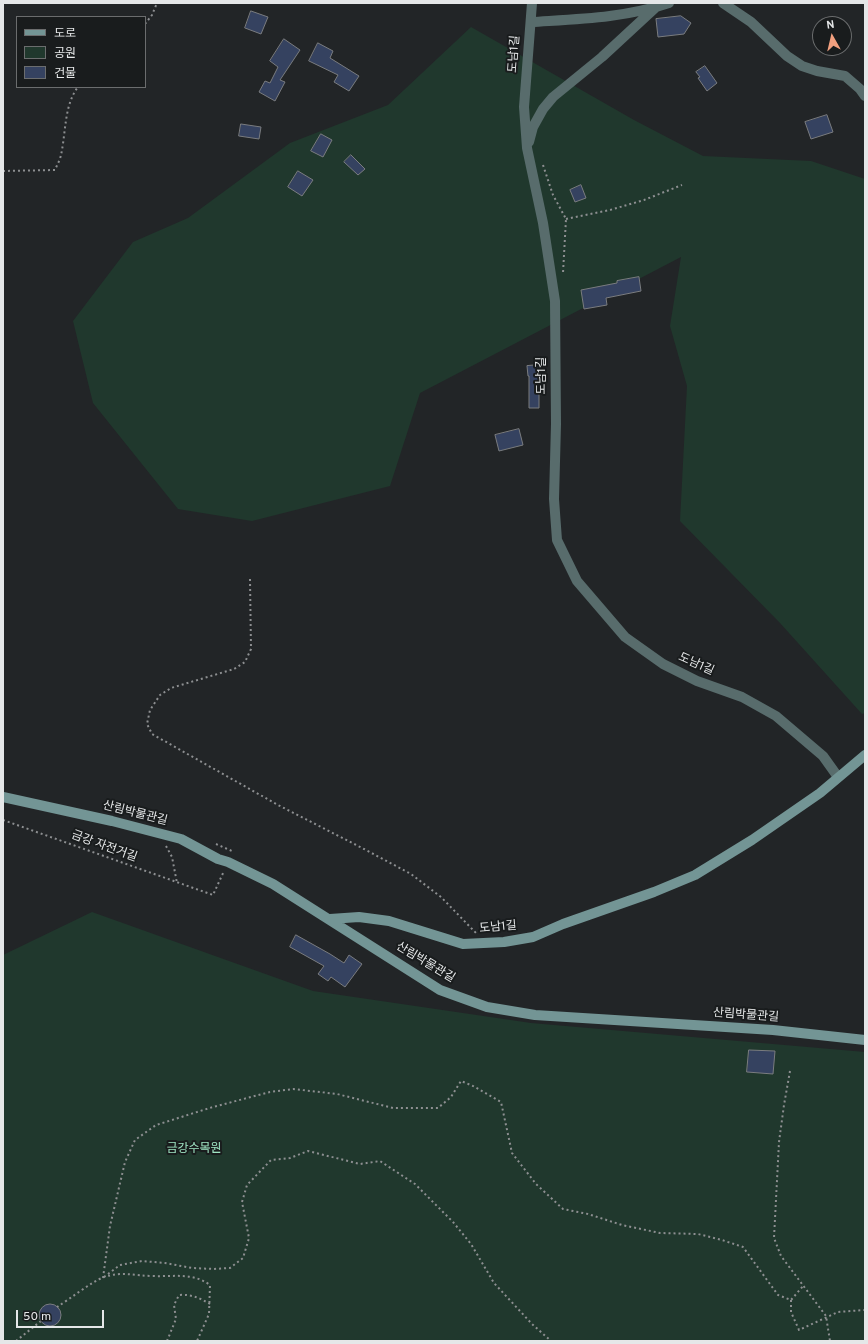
<!DOCTYPE html>
<html>
<head>
<meta charset="utf-8">
<style>
	body { margin:0 }
	#map { position:relative; width:868px; height:1344px; overflow:hidden; background:#222527; font-family:Overpass,"Noto Sans KR",sans-serif }
	canvas { display:block }
	.frame { position:absolute; inset:0; border:4px solid #e5e7e8; pointer-events:none }
	.legend { position:absolute; left:16px; top:16px; width:130px; height:72px; box-sizing:border-box; background:#191c1d; border:1px solid #6b6d6e; margin:0; padding:5px 7px; list-style:none; font-size:12px; color:#e5e7e8 }
	.legend li { display:flex; align-items:center; gap:8px; height:20px }
	.legend b { width:20px; border:1px solid #6b6d6e }
	.north { position:absolute; left:812px; top:16px; width:40px; height:40px; box-sizing:border-box; background:#191c1d; border:1px solid #6b6d6e; border-radius:50%; rotate:352deg; font-size:11px; font-weight:700; line-height:16px; text-align:center; color:#e5e7e8 }
	.north::after { content:''; display:block; margin:auto; width:14px; height:18px; background:#f2a07f; clip-path:polygon(50% 0,100% 100%,50% 72%,0 100%) }
	.scale { position:absolute; left:16px; top:1310px; width:88px; height:18px; box-sizing:border-box; border:2px solid #e5e7e8; border-top:0; padding-left:5px; font-size:12px; line-height:14px; white-space:nowrap; color:#e5e7e8; -webkit-text-stroke:3px #191c1d; paint-order:stroke }
</style>
</head>
<body>
<div id="map">
<canvas width="868" height="1344"></canvas>
<div class="frame"></div>
<ul class="legend">
<li><b style="height:5px;background:#739595"></b>도로</li>
<li><b style="height:11px;background:#20382d"></b>공원</li>
<li><b style="height:11px;background:#354260"></b>건물</li>
</ul>
<div class="north">N</div>
<div class="scale">50 m</div>
</div>
<script>
const c = document.querySelector('canvas').getContext('2d');
c.lineJoin = 'round';
function fill(path, color) { c.fillStyle = color; c.fill(path, 'evenodd'); }
function strokePath(path, color, width, dash) { c.strokeStyle = color; c.lineWidth = width; c.lineCap = dash ? 'butt' : 'round'; c.setLineDash(dash || []); c.stroke(path); }
function label(font, color, halo, rows, align = 'center') {
  c.font = font + ' Overpass,"Noto Sans KR",sans-serif'; c.lineWidth = 4; c.setLineDash([]); c.textBaseline = 'middle'; c.strokeStyle = halo; c.fillStyle = color; for (const [text, x, y, turn = 0] of rows) {
    c.save(); c.translate(x, y); c.rotate((+turn || 0) * Math.PI / 180); c.textAlign = isNaN(turn) ? turn : align; if (halo) c.strokeText(text, 0, 0); c.fillText(text, 0, 0); c.restore();
  }
}
fill(new Path2D(`
	M471,27l163,93 69,36 108,5 54,18v534l-3,1 -82,-91 -100,-102 7,-135 -17,-60 11,-69 -261,136 -30,93 -138,35 -74,-12 -85,-106 -20,-82 60,-79 55,-24 102,-75 98,-38z
	M92,912l221,79 218,32 334,29v289h-862v-386z`), '#20382d');
const building = new Path2D(`
	M251,11l17,6 -7,17 -16,-6z
	M681,16l10,7 -7,11 -26,3 -2,-18z
	M284,39l16,11 -20,30 5,2 -10,19 -16,-9 6,-11 5,2 8,-16 -8,-6z
	M318,43l15,8 -3,7 29,18 -10,15 -15,-9 4,-7 -29,-14z
	M705,66l12,17 -10,8 -9,-13 2,-1 -4,-5z
	M827,115l6,17 -22,7 -6,-17z
	M241,124l20,3 -2,12 -20,-3z
	M321,134l11,6 -9,17 -12,-6z
	M351,155l14,14 -7,6 -14,-13z
	M298,171l15,9 -11,16 -14,-9z
	M581,185l5,13 -11,4 -5,-12z
	M639,277l2,14 -35,7 1,7 -23,4 -3,-19 36,-7v-2z
	M539,365v43h-10v-32h-1l-1,-10z
	M519,429l4,16 -24,6 -4,-16z
	M296,935l34,19 14,9 5,-8 13,9 -17,23 -14,-10 -3,4 -10,-7 6,-8 -34,-19z
	M749,1050l26,1 -2,23 -26,-2z
	M39 1315a11 11 0 1 1 22 0a11 11 0 1 1-22 0Z`);
fill(building, '#354260');
strokePath(building, '#7a7c7f', 1);
strokePath(new Path2D(`
	M145,24l7,-9 5,-12
	M543,165l10,30 13,24 -3,54
	M3,171l52,-1c2,-5 5,-10 6,-15 5,-22 3,-50 17,-68
	M566,219l44,-9 34,-10 38,-15
	M250,579l1,70 -6,13 -11,7 -63,19 -11,7 -10,15 -3,14 5,10 126,71 86,44 47,25 30,23 35,36
	M3,820l210,75 11,-24
	M216,844l16,7
	M166,846l6,11 5,26
	M790,1071l-6,34 -5,37 -5,96 7,18 45,60 4,25
	M104,1277l16,-12 22,-4 23,2 27,5 22,1 16,-1 13,-10 6,-20 -7,-36 5,-17 24,-25 19,-2 18,-7 52,13 20,-3 35,23 38,38 18,22 23,39 38,41 19,17
	M103,1278l7,-52 15,-64 10,-22 21,-15 57,-18 57,-15 23,-3 44,5 56,14h45l13,-11 10,-16 12,5 28,16 11,51 24,31 27,25 25,5 34,11 38,8 38,1 24,6 21,7 35,48 13,5 13,-15
	M791,1300v12l8,18 39,-18 27,-2
	M57,1307c13,-8 34,-25 47,-30 19,-6 30,-1 49,-1 20,1 39,-4 57,9l-1,29 -12,27
	M16,1341l25,-20
	M167,1341l9,-22 -2,-14 5,-10c12,-1 21,3 31,9`), '#8d8f91', 2, [2, 3]);
strokePath(new Path2D(`
	M532,3l-8,104 3,41 16,75 12,78 1,123 -2,75 3,41 20,41 48,56 38,27 34,17 45,16 34,19 47,40 15,21
	M723,3l28,19 36,34 15,10 15,5 28,5 15,13 5,7
	M531,22c46,-3 94,-4 138,-19
	M529,142l4,-15 10,-18 10,-12 49,-40 53,-49`), '#586c6c', 10);
strokePath(new Path2D(`
	M3,797l109,24 69,18 37,20 10,3 45,22 167,106 47,17 48,8 238,15 92,10
	M330,919l29,-2 30,4 74,23 41,-2 29,-5 30,-13 91,-32 41,-17 57,-35 68,-47 45,-38`), '#739595', 10);
label('12px', '#e5e7e8', '#191c1d', [
	["도남1길",515,54,-86],
	["도남1길",543,376,-90],
	["도남1길",696,665,24],
	["산림박물관길",135,814,14],
	["금강 자전거길",104,847,20],
	["도남1길",498,928,-5],
	["산림박물관길",425,963,31],
	["산림박물관길",746,1016,4]
]);
label('12px', '#9fe4c3', '#191c1d', [
	["금강수목원",194,1150]
]);
</script>
</body>
</html>
